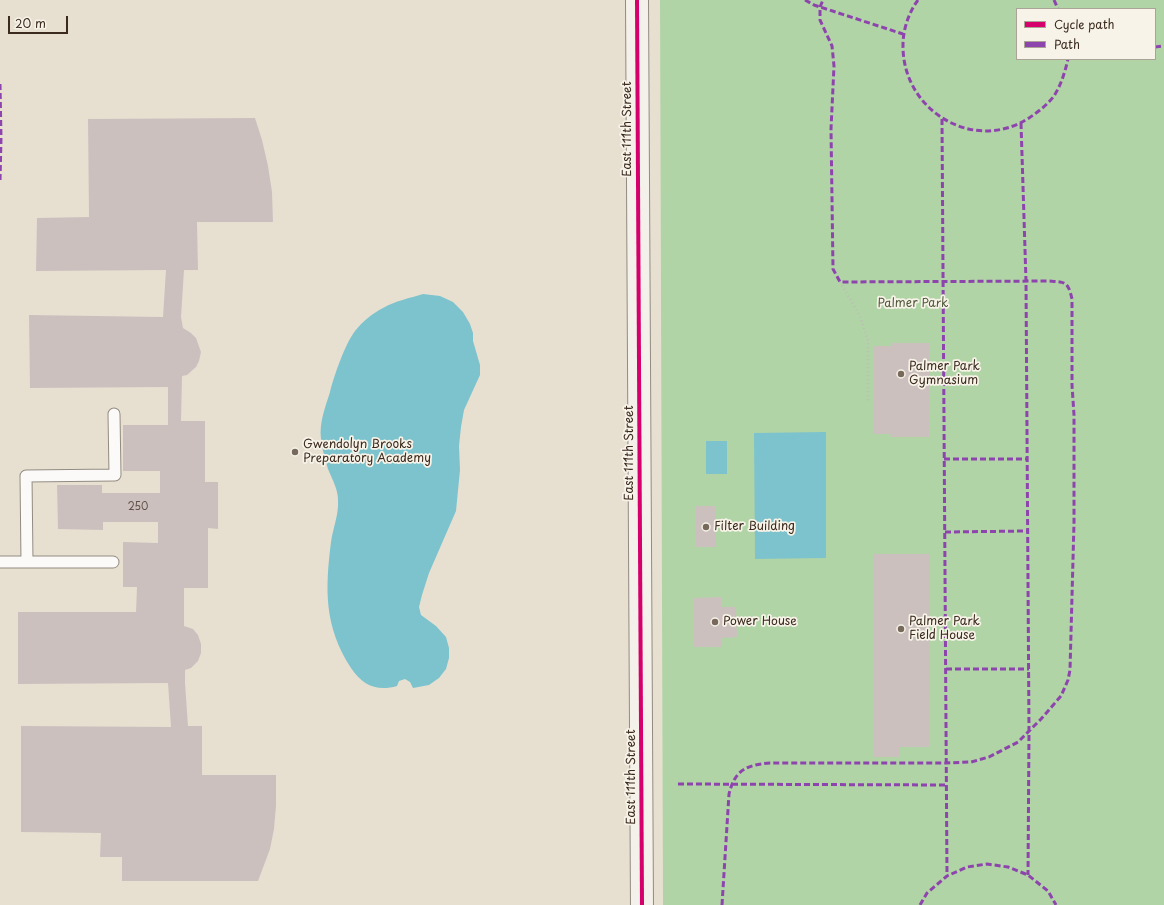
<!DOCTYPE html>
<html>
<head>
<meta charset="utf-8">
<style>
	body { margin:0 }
	#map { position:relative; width:1164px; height:905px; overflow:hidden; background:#e7e0d1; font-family:"Playpen Sans",sans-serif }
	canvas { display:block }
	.legend { position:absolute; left:1016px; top:8px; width:140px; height:52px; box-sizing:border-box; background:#f7f3e8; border:1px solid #aca397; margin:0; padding:5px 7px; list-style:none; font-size:12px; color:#3b2a1e }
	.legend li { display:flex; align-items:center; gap:8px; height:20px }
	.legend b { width:20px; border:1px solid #aca397 }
	.scale { position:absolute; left:8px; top:16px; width:60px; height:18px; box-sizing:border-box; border:2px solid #3b2a1e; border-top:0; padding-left:5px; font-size:12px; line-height:14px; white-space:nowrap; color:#3b2a1e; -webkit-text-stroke:3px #f7f3e8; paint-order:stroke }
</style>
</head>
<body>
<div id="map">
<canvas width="1164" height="905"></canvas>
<ul class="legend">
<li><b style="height:5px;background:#d6006c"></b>Cycle path</li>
<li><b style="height:5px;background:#8e44ad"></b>Path</li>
</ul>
<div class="scale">20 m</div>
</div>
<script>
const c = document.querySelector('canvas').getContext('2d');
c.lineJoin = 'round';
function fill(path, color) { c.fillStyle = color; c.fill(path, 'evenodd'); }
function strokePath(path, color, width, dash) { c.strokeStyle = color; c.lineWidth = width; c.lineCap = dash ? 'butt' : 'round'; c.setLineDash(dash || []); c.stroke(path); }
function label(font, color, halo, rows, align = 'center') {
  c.font = font + ' "Playpen Sans",sans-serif'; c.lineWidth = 3.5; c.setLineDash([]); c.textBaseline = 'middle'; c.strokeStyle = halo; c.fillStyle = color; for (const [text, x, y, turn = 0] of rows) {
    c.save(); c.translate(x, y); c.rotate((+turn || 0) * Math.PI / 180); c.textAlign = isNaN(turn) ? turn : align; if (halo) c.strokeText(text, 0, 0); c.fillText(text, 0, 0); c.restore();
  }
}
fill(new Path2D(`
	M660,0h504v905h-501zM1017,9h138v50h-138z`), '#b1d4a6');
fill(new Path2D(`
	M423,294l17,2 13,6 10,10 7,12 3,9v8l7,24v10l-16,35 -3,17 -2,19 1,24 -4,41 -27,62 -7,22 -3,12 2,8 15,11 10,11 3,11v10l-3,11 -7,9 -10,7 -16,3 -3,-6 -5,-3 -6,2 -2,5c-20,6 -35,-1 -46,-18 -27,-42 -26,-78 -20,-126 2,-14 8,-28 7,-42 0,-11 -6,-21 -10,-31 -3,-10 -6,-20 -7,-30 -2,-16 4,-31 9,-47 4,-16 15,-48 25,-61 7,-9 18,-18 28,-23 12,-7 27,-10 40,-14z
	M826,432v126l-71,1 -1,-126z
	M706,441h21v33h-21z`), '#7cc3ce');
fill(new Path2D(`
	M255,118l7,22 6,26 4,26 1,30h-76l1,48h-14l-3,47 2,11 8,5 5,5 5,14 -2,9 -3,6 -9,8 -5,1 -1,45h24v61h13v47l-10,-1v60h-24v38l9,3 5,6 3,9v9l-3,8 -7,7 -6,2v13l3,43h14v49h74v31l-2,23 -4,20 -12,32h-136v-24h-22l1,-24 -80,-1v-106l150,1 -3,-44 -150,1v-72h118l1,-25h-14v-45l35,1v-21h-55v8l-45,-1 -1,-44h45v8h58v-22h-37v-46h45v-38l-138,1 -1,-73 134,2 3,-47 -130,1 1,-53 52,-1 -1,-98z
	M891,343h38v94h-39l1,-3h-17v-88h17z
	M696,506h20v41h-20z
	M873,554h57l-1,193h-29l-1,10h-26z
	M721,597v10h15l1,30 -15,1v9h-28v-49z`), '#ccc0bf');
const service = new Path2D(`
	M1,562h112
	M27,562l-1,-86 89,-1 -1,-61`);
const secondary = new Path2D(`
	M637,0l5,905`);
strokePath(service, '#928b82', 13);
strokePath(secondary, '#928b82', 24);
strokePath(new Path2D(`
	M840,282l20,34 8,25v60`), '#bebbb8', 2.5, [1, 3]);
strokePath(service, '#fbfaf8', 11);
strokePath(secondary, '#f4f0ea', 22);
strokePath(new Path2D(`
	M805,0l9,5 89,29
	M918,0c-9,12 -15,29 -15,45 -1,65 70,109 126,73 9,-6 18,-13 25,-22 7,-11 11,-24 14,-37
	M1054,0l4,9
	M1155,47l9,-1
	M0,84l1,54 -1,43
	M942,119l5,757
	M1021,123l5,158 3,450 -1,144
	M944,459h83
	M945,532l82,-1
	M946,669h83
	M678,784l268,1
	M722,905l7,-111c6,-24 17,-29 41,-31h176l25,-1 18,-5 29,-15 23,-23 20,-23 7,-16 2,-10 4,-147v-108l-2,-30v-86c-4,-18 -7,-17 -23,-18l-209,1 -7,-13 -2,-140 3,-63 -2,-20 -12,-26v-13l3,-7
	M920,905l7,-12 20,-17 20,-9 20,-3 21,3 20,8 20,16 8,14`), '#8e44ad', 3, [6, 3]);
strokePath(new Path2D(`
	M637,0l5,905`), '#d6006c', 4);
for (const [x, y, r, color] of [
	[901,374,4,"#776a5d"],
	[295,452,4,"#776a5d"],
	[706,527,4,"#776a5d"],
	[715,622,4,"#776a5d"],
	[901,629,4,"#776a5d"]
]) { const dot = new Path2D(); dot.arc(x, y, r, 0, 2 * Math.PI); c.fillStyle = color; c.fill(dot); strokePath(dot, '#f7f3e8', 1.5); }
label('10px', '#5f5046', null, [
	["250",138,507]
]);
label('12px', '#3b2a1e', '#f7f3e8', [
	["East 111th Street",628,129,-90],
	["East 111th Street",630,453,-90],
	["East 111th Street",632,777,-90]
]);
label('12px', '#515a3c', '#f7f3e8', [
	["Palmer Park",913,304]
]);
label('12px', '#3b2a1e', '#f7f3e8', [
	["Palmer Park",909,367],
	["Gymnasium",909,381],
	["Gwendolyn Brooks",303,445],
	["Preparatory Academy",303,459],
	["Filter Building",714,527],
	["Power House",723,622],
	["Palmer Park",909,622],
	["Field House",909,636]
], 'left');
</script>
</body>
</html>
